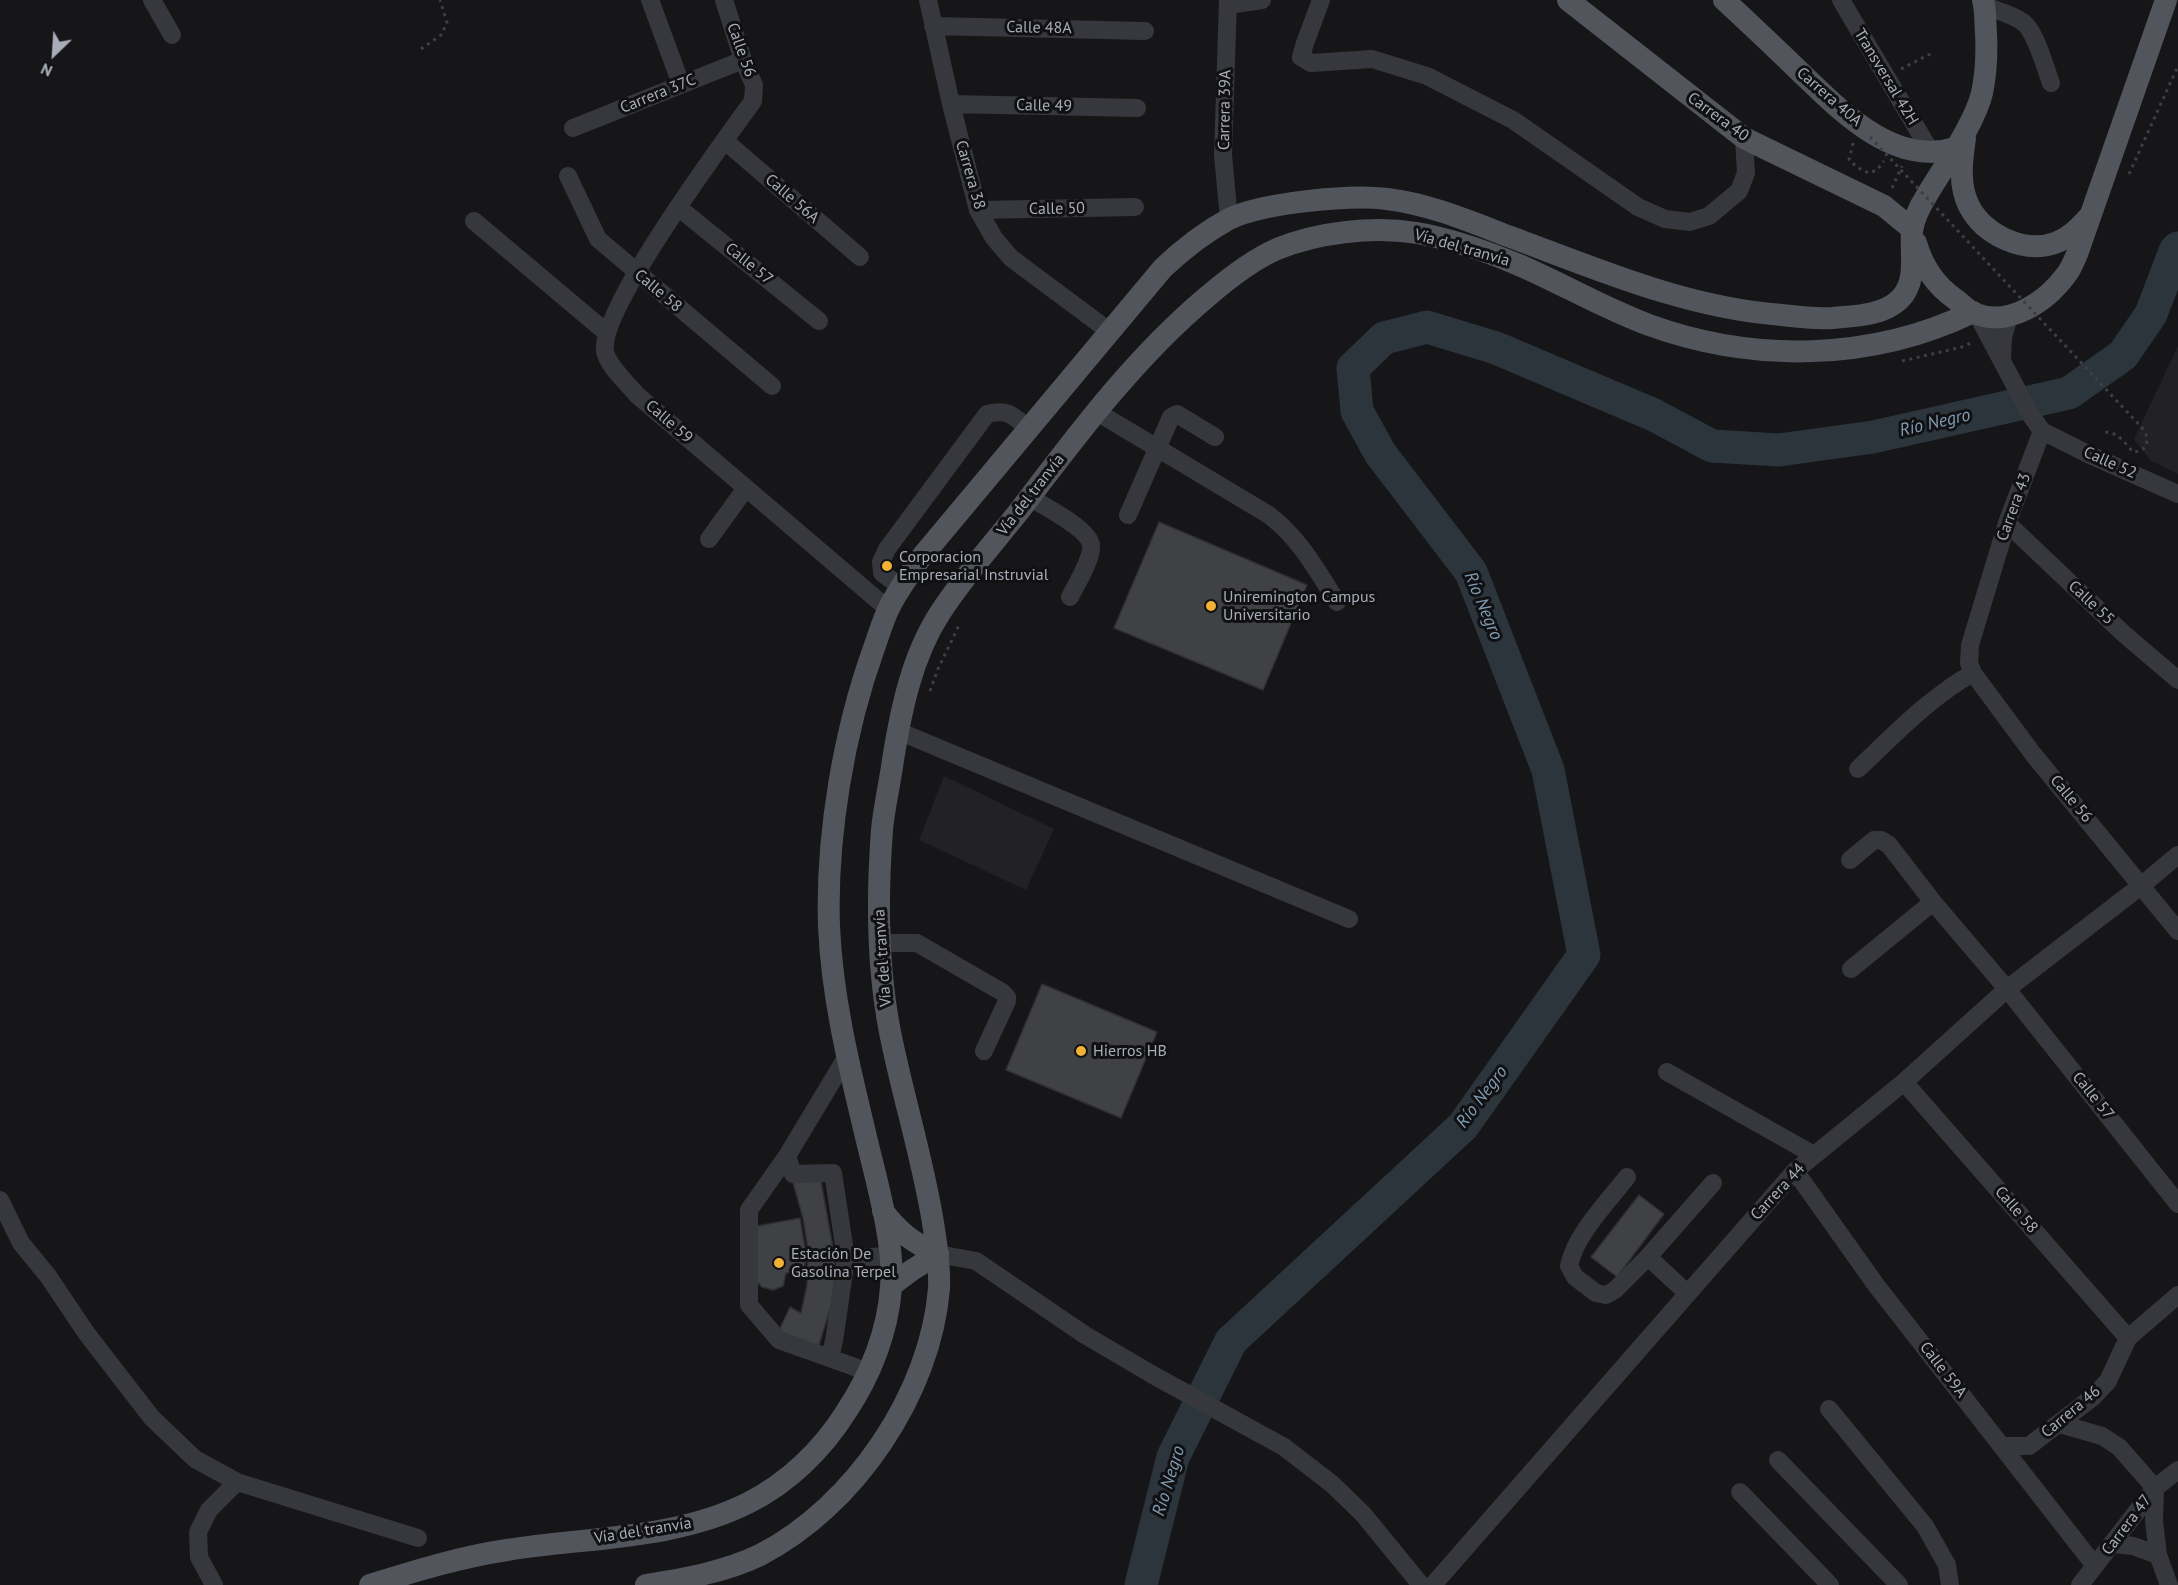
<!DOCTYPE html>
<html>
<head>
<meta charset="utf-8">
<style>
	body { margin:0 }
	#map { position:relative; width:2178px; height:1585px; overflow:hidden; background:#161618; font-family:"PT Sans",sans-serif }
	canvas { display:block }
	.north { position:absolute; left:24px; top:24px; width:60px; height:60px; -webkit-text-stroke:4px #111113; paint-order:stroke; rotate:205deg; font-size:16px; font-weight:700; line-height:24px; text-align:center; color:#a8adb8 }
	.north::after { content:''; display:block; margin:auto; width:21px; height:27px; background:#a8adb8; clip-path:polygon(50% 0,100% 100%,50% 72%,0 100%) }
</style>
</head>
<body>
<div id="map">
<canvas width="2178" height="1585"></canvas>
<div class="north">N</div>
</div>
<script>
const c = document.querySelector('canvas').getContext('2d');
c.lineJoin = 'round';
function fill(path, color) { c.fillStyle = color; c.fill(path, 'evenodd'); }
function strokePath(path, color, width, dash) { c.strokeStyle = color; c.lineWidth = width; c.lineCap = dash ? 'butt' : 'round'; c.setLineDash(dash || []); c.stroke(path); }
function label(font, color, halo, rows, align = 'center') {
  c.font = font + ' "PT Sans",sans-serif'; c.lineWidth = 6; c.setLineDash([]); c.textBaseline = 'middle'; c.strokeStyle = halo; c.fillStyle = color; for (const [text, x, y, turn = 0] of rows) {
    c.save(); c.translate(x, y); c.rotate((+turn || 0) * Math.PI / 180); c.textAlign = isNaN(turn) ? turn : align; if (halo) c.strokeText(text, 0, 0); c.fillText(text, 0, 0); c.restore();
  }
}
fill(new Path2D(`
	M2178,346v128l-27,-13 -17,-22z
	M944,776l110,53 -28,61 -107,-50z`), '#222225');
strokePath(new Path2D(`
	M1141,1585l32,-128 58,-116 232,-215 121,-171 -36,-185 -77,-198 -91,-119 -23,-42 -4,-43 31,-30 43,-11 69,21 158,67 58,31 67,4 94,-13 196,-44 54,-38 28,-41 24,-63 3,-3`), '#2c353c', 33);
const building = new Path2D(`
	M1159,522l148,63 -44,105 -149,-62z
	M1042,984l115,48 -36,86 -115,-48z
	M820,1176l15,83 -1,37 -15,49 -42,-10 13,-28 11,6 6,-28 1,-36 -5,-31 -11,-39z
	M1639,1195l25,19 -47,63 -26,-20z
	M800,1218l6,36 -2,19h-18l-3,13 -10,4 -11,-3 -8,-8 -2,-52z`);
fill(building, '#404145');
strokePath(building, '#303034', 1.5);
strokePath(new Path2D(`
	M421,49l20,-14 6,-12 -7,-23
	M1901,69l31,-16
	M1853,143l-4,17 9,8 11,5 8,-3 7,-9
	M2129,174l49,-108
	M1892,188l10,-22
	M1902,361l60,-14 11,-5
	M930,691l8,-22 22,-46`), '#3d3f44', 3, [3, 4.5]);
strokePath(new Path2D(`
	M152,0l20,35
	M650,0l31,84
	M724,0l19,60 11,25 -1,16c-29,40 -154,209 -148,250 2,14 23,33 32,44l251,214
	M928,0l23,104 27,106 16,28 17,20 98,73
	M1228,0l-5,155 6,64
	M1321,0l-16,43 -4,14 10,6 61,-4 55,17 86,44 125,87 27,12 25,3 19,-6 30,-25 7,-18 -2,-35
	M1841,0l91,154
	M1228,5l34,-5
	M1985,6c12,5 28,8 39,17 12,10 21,44 27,60
	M933,26l212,5
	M951,104l186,4
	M573,128l170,-68
	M725,141l135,116
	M568,176l30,63 174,147
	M679,208l140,113
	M978,210l157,-3
	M474,221l133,112
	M1977,314l53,100 12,17 48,24 88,39
	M2002,359l1,-22 6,-21
	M1097,412l172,103c31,24 47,54 68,87
	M2042,431l-35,92 -37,122 -1,18 4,10 60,81 145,177
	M1029,497c15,9 60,32 62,48 2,12 -15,40 -21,52
	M1128,515l43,-98 6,-3 38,23
	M2007,523l117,111 54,46
	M709,539l37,-51
	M901,587l-19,-14 -1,-11 6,-13 100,-135c22,-5 25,1 42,15
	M898,731l451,188
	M1858,769c36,-34 72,-72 115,-96
	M1850,860l24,-20h7l8,5 44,57 74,87 171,215
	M880,943h37l85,49 5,5v4l-23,50
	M1851,969l82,-67
	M846,1058l-59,98 -38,54v95l30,35 73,26 16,7
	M1667,1072l147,83
	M1904,1082l224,256
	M787,1156l6,18 40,-1 13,85 -12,83 -4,16
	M1795,1171l81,114 219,281
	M1627,1177c-20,26 -52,58 -58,89l6,11 21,16 10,2 9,-5 33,-33 39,36
	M0,1200l21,43 27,33 39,58 65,84 43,41 42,23 181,56
	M938,1254l38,7 109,74 68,40 131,72 48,37 31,30 58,71
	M1648,1257l65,-74
	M846,1258l44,-2
	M1829,1409l96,117 22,39 3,20
	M2060,1424l42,12 17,11 36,41 -1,33 4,34 11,30
	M2002,1446h27l64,-49 15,-16 20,-43 50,-43
	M1778,1460l121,125
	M1740,1492l90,93
	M2113,1544l20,2 25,9
	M214,1585l-15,-28 -1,-25 11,-22 28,-28
	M1433,1585l362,-414 109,-89 103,-93 135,-104 36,-30
	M2080,1585l75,-97 23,-18`), '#37383d', 18);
strokePath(new Path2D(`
	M1568,0l176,138 140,68 28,23
	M1724,0c24,22 47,44 71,67 41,39 97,101 160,81
	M1965,138c-3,22 -7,46 4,68 15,29 55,48 86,37 14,-5 23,-14 33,-25
	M1916,243c7,24 19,42 39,56 6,4 12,11 19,14 34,15 72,-11 92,-38 5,-6 8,-14 11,-21l89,-254
	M883,1211c15,21 32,33 55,43
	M892,1285l20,-15 26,-16
	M370,1585c45,-14 90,-28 137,-35 80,-13 167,-10 241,-47 40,-20 74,-53 98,-91 24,-36 42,-80 45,-125 4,-42 -14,-104 -24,-146 -17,-71 -35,-142 -38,-215 -3,-90 15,-195 45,-278 5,-14 9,-28 15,-40 8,-17 20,-32 30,-48l244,-292c19,-18 42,-36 66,-49 33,-16 121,-25 158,-20 42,5 82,22 121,37 89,33 178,72 274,79 17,2 33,4 50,3 22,-2 51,-2 68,-19 18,-18 10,-46 12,-68 2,-14 8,-25 15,-36 16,-27 48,-72 55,-102 4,-19 5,-41 4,-60 -1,-11 0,-22 -3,-33
	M646,1585c38,-6 79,-13 114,-30 94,-48 171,-162 179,-267 1,-19 -2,-40 -5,-59 -10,-67 -31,-131 -44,-197 -13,-66 -13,-136 -8,-202 2,-23 8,-47 11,-70 8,-50 19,-104 47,-147 23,-36 53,-69 80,-103 57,-75 115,-153 188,-214 21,-18 44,-36 69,-47 42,-17 96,-23 140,-16 34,6 71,19 102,32 44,19 86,44 130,60 105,38 223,36 324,-13`), '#53555c', 22);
strokePath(new Path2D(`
	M1870,137l275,294c4,13 2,20 -12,21 -8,-9 -17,-23 -31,-19`), '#3d3f44', 3, [3, 4.5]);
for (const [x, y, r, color] of [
	[887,566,6,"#f2b134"],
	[1211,606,6,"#f2b134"],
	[1081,1051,6,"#f2b134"],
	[779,1263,6,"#f2b134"]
]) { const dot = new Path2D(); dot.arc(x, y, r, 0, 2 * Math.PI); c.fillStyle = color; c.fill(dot); strokePath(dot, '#111113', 2); }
label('16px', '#a8adb8', '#111113', [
	["Calle 48A",1039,28,1],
	["Calle 56",741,50,70],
	["Transversal 42H",1886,77,59],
	["Carrera 37C",658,94,-22],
	["Carrera 40A",1829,97,41],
	["Calle 49",1044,106,1],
	["Carrera 39A",1225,110,-89],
	["Carrera 40",1718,117,36],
	["Carrera 38",970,175,74],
	["Calle 56A",792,199,41],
	["Calle 50",1057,209,-1],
	["Vía del tranvía",1462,248,16],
	["Calle 57",749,264,39],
	["Calle 58",658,291,40],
	["Calle 59",669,422,41],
	["Calle 52",2110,463,24],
	["Vía del tranvía",1031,495,-52],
	["Carrera 43",2014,507,-70],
	["Calle 55",2091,603,43],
	["Calle 56",2071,799,50],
	["Vía del tranvía",883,958,-94],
	["Calle 57",2093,1096,51],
	["Carrera 44",1778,1192,-47],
	["Calle 58",2016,1210,49],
	["Calle 59A",1943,1370,52],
	["Carrera 46",2071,1412,-40],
	["Carrera 47",2127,1525,-53],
	["Vía del tranvía",643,1531,-9]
]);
label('16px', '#a8adb8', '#111113', [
	["Corporacion",899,557],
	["Empresarial Instruvial",899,575],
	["Uniremington Campus",1223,597],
	["Universitario",1223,615],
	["Hierros HB",1093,1051],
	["Estación De",791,1254],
	["Gasolina Terpel",791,1272]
], 'left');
label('italic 18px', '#7f9bb3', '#111113', [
	["Río Negro",1935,423,-13],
	["Río Negro",1483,606,67],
	["Río Negro",1482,1097,-53],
	["Río Negro",1169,1481,-73]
]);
</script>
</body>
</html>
